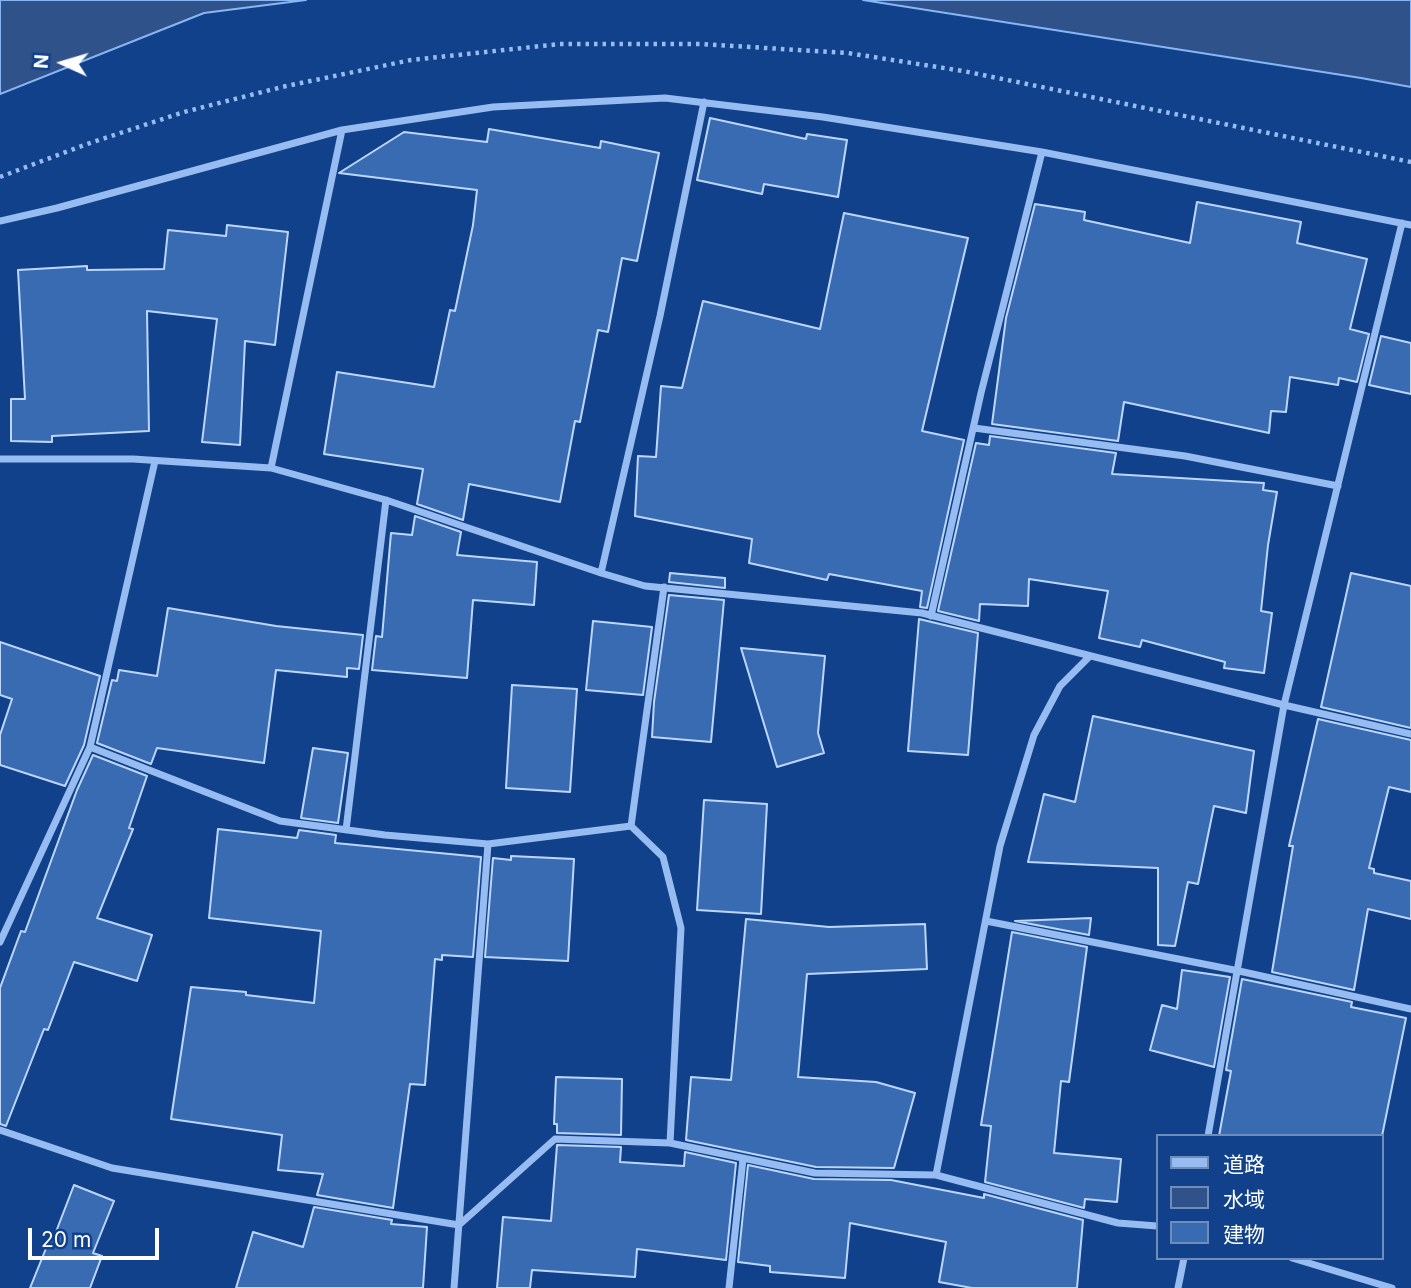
<!DOCTYPE html>
<html>
<head>
<meta charset="utf-8">
<style>
	body { margin:0 }
	#map { position:relative; width:1411px; height:1288px; overflow:hidden; background:#11418a; font-family:Inter,"Noto Sans JP",sans-serif }
	canvas { display:block }
	.legend { position:absolute; left:1156px; top:1134px; width:228px; height:126px; box-sizing:border-box; background:#11418a; border:2px solid #708db9; margin:0; padding:9px 12px; list-style:none; font-size:21px; color:#fff }
	.legend li { display:flex; align-items:center; gap:14px; height:35px }
	.legend b { width:35px; border:2px solid #708db9 }
	.north { position:absolute; left:28px; top:28px; width:70px; height:70px; -webkit-text-stroke:5px #11418a; paint-order:stroke; rotate:274deg; font-size:19px; font-weight:700; line-height:28px; text-align:center; color:#fff }
	.north::after { content:''; display:block; margin:auto; width:24px; height:32px; background:#fff; clip-path:polygon(50% 0,100% 100%,50% 72%,0 100%) }
	.scale { position:absolute; left:28px; top:1228px; width:131px; height:32px; box-sizing:border-box; border:4px solid #fff; border-top:0; padding-left:9px; font-size:21px; line-height:24px; white-space:nowrap; color:#fff; -webkit-text-stroke:5px #11418a; paint-order:stroke }
</style>
</head>
<body>
<div id="map">
<canvas width="1411" height="1288"></canvas>
<ul class="legend">
<li><b style="height:9px;background:#97bcf1"></b>道路</li>
<li><b style="height:19px;background:#2e5289"></b>水域</li>
<li><b style="height:19px;background:#396bb3"></b>建物</li>
</ul>
<div class="north">N</div>
<div class="scale">20 m</div>
</div>
<script>
const c = document.querySelector('canvas').getContext('2d');
c.lineJoin = 'round';
function fill(path, color) { c.fillStyle = color; c.fill(path, 'evenodd'); }
function strokePath(path, color, width, dash) { c.strokeStyle = color; c.lineWidth = width; c.lineCap = dash ? 'butt' : 'round'; c.setLineDash(dash || []); c.stroke(path); }
const water = new Path2D(`
	M0,0h306l-102,13 -204,81z
	M863,0h548v87l-50,-9z`);
fill(water, '#2e5289');
strokePath(water, '#88b6f5', 2);
const building = new Path2D(`
	M710,118l96,21 1,-5 40,6 -9,57 -74,-13 -2,10 -65,-14z
	M489,129l111,19 1,-7 58,12 -22,108 -15,-3 -14,74 -10,-2 -18,92 -5,-1 -15,81 -91,-18 -6,36 -46,-16 6,-35 -99,-15 13,-82 97,15 16,-77 5,1 18,-86 4,-35 -138,-17 65,-41 83,10z
	M1197,202l104,20 -4,21 70,16 -17,70 19,5 -12,48 -18,-4 -1,7 -48,-8 -4,35 -15,-1 -2,22 -145,-31 -6,39 -126,-17 14,-106 29,-114 50,8 -1,8 106,23z
	M844,213l124,25 -46,193 42,9 -37,168 -7,-1 2,-16 -93,-17 -2,6 -78,-17 3,-24 -117,-23 3,-60 18,1 5,-71 21,2 21,-87 117,28z
	M227,225l61,7 -13,113 -30,-4 -5,104 -38,-3 15,-123 -70,-8 2,120 -97,5v6l-41,-1v-42h14l-7,-129 69,-4v4l77,-1 4,-39 58,6z
	M1381,336l30,7v51l-42,-9z
	M990,436l126,17 -4,21 152,9 -1,7 14,2 -9,53 -7,66 11,2 -8,60 -40,-5 1,-6 -83,-22 -2,7 -41,-9 9,-47 -79,-12 -1,27 -48,-2 -1,17 -41,-10 38,-168 13,2z
	M415,516l46,16 -4,23 80,7 -3,43 -61,-5 -6,78 -95,-8 4,-34 6,1 9,-104 21,2z
	M670,573l55,5v10l-56,-6z
	M1351,573l60,13v142l-90,-21z
	M669,595l55,5 -13,142 -59,-5 2,-35z
	M168,608l108,18 87,9 -4,34 -12,-1v9l-71,-7 -12,93 -107,-15 -6,16 -54,-21 15,-63 5,1 2,-11 38,6z
	M919,619l59,14 -10,122 -60,-4z
	M593,621l59,6 -9,68 -57,-5z
	M0,642l100,34 -16,69 -19,41 -65,-21v-30l12,-36 -12,-4z
	M741,648l84,8 -7,77 6,20 -47,14z
	M512,685l65,4 -7,103 -64,-4z
	M1093,716l161,35 -8,62 -32,-7 -16,78 -10,-2 -13,64 -17,-1v-77l-130,-6 16,-68 31,8z
	M1318,719l93,21v52l-22,-5 -20,81 5,1v4l37,8v38l-43,-10 -14,81 -82,-18 21,-126h-4z
	M313,748l35,5 -10,70 -37,-5z
	M93,755l54,21 -18,52 4,1 -36,89 55,17 -15,46 -63,-19 -26,68 -4,-1 -38,97 -6,-2v-136l21,-57 4,1 52,-142z
	M704,800l63,4 -6,110 -64,-4z
	M218,829l79,9 2,-8 37,5 -1,8 146,14 -8,100 -31,-2v5l-7,-1 -10,126 -15,-1 -17,124 -76,-13 6,-21 -45,-4 4,-35 -111,-16 20,-132 55,5v3l68,8 7,-72 -112,-13z
	M511,856l63,3 -6,102 -83,-4 8,-99 18,2z
	M1091,918l-2,17 -74,-14z
	M746,919l83,8 96,-3 2,45 -120,5 -9,103 78,5 39,11 -21,75 -78,-1 -130,-27 5,-63 40,3z
	M1012,932l75,15 -18,135 -8,-1 -7,72 67,6 -4,43 -32,-3 -1,9 -99,-26 6,-56 -10,-1z
	M1182,970l48,7 -16,90 -64,-17 12,-45 15,4z
	M1242,979l110,23 -1,5 55,11 -24,118h-163l12,-65 -5,-1z
	M556,1077l66,2 -1,56 -64,-2v-9h-3z
	M557,1145l64,2 -1,15 64,4 1,-14 51,11 -10,97 -89,-11 -2,28 -103,-7 -2,18h-33l6,-71 48,4z
	M748,1165l66,14 77,1 93,18v-4l99,26 -6,68h-105l-33,-6 7,-40 -96,-19 -5,55 -75,-6v-6l-32,-4z
	M74,1185l40,16 -21,52 9,3 -12,32h-60l21,-52 3,1z
	M314,1207l78,13 -1,4 36,3 -4,61h-187l17,-56 50,15z`);
fill(building, '#396bb3');
strokePath(building, '#bdd7fc', 2);
strokePath(new Path2D(`
	M0,177l87,-33 97,-32 98,-25 129,-27 149,-16h140l148,9 115,18 448,91`), '#97bcf1', 4.5, [3.5, 5]);
strokePath(new Path2D(`
	M0,221l57,-13 285,-78 151,-23 172,-9 158,19 219,35 369,73
	M974,428l211,28 153,30
	M0,459h133l138,9 115,32 215,73 44,13 277,27 362,92 127,29
	M271,468l71,-338
	M601,573l59,-257 44,-214
	M931,616l50,-223 61,-241
	M90,747l190,74 105,14 103,9 143,-18 33,-239
	M631,826l32,31 18,71 -11,215
	M346,830l40,-330
	M986,921l253,50 172,38
	M0,942l90,-195 65,-286
	M0,1130l112,38 347,57 96,-86 115,4 145,30 121,2 182,48 39,3
	M1208,1136l76,-431 118,-482
	M936,1175l64,-329 34,-111 26,-49 30,-30
	M1292,1258l100,30
	M454,1288l34,-444
	M729,1288l14,-129
	M1178,1288l6,-30`), '#97bcf1', 7);
</script>
</body>
</html>
